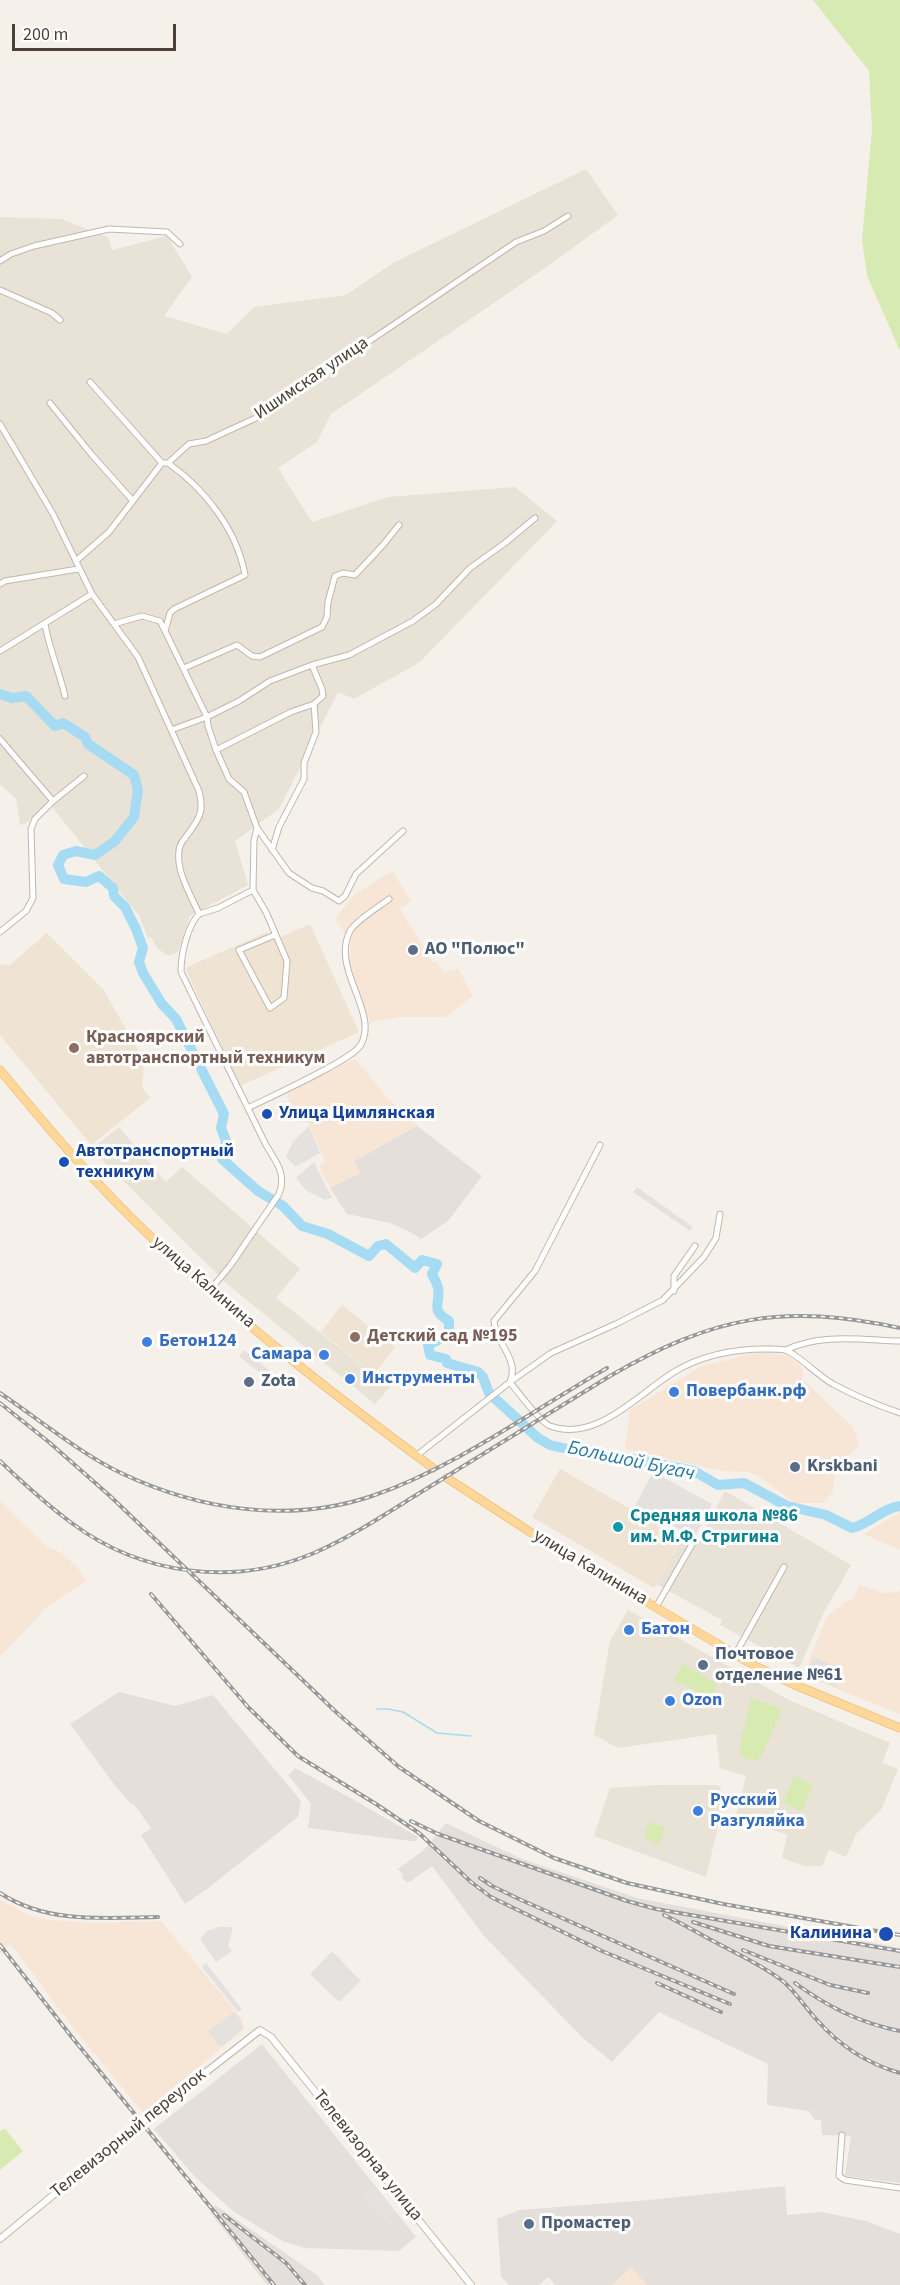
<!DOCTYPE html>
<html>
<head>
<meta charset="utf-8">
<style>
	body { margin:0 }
	#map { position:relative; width:900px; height:2285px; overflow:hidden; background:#f5f0ea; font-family:"Source Sans 3",sans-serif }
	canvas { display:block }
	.scale { position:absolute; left:12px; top:24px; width:164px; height:27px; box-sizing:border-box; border:3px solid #4a4037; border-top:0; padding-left:8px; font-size:18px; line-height:21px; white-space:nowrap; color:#4a4037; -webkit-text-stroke:4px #fff; paint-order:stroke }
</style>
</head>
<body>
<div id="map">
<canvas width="900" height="2285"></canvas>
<div class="scale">200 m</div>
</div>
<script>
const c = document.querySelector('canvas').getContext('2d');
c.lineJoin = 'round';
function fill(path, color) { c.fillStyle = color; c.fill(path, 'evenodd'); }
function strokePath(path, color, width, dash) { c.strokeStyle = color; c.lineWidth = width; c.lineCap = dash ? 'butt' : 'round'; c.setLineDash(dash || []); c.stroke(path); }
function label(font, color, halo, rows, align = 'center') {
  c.font = font + ' "Source Sans 3",sans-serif'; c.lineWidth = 6; c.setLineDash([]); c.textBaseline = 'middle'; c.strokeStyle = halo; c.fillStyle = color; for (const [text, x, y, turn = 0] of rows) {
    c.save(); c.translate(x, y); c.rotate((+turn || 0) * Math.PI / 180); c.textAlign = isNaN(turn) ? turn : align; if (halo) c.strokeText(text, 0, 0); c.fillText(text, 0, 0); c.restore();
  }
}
fill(new Path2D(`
	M586,169l32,46 -73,53 -214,146 -14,28 -39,26 34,54 76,-25 127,-10 42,34 -137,141 -66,37 -16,-7 -59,117 -44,32 13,44 -58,31 -12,36 -10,4 -11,-8 -6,-11 -3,1 -9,-22 -90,-113 -24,21 -5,1 -4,-26 -16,-15v-567l61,2 47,18 4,13 55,-14 25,41 -28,39 63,18 27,-27 92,-12 47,-32z
	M119,1127l47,55 16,-15 118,102 -24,29 114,89 -15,17 -148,-120 -136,-135z
	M725,1491l126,74 -28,49 -24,54 -79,-43 2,-5 -66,-36 27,-46 14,4z
	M628,1610l161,90 101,43 -8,20 16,6 -17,41 -25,24 -10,23 -17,-7 -7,16h-18l-22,-8 5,-23 -51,-19 10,-40 -26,-8 -4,-34 -98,14 -24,-13 16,-94z
	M659,1785h57l5,2 -1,4 6,2 -20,84 -112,-41 16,-48z`), '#e9e2d7');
fill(new Path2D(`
	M392,871l19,30 -11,8 33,54 3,-2 8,11 14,-3 15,27 -27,21h-46l-30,5 -21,-61 2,-20 -16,-22 19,-24z
	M355,1059l38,45 24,22 -63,35 6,12 -30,15 -11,-22 6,-4 -17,-40 -13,-1 -8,-28z
	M767,1352l22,5 14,11 -1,11 52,49 5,17 -24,25 -2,21 -9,12h-30l-35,-27 -11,-4 -26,-1 -97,-22 5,-39 72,-44 49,-12z
	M0,1501l47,46 13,5 17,15 9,14 -39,26 -47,50z
	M900,1512v38l-36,-16z
	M859,1585l24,8 16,-1 1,-3v125l-97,-39 24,-58 16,-14 11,-5z
	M0,1900l31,16 19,4 45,3 66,-2 81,98 2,10 -101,84 -76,-93 -56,-76 -11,9z
	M631,2267l16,18h-35z`), '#f7e5d5');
fill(new Path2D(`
	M417,1126l65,50 -34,45 -27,18 -9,-6 -22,-10 -43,-9 -17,-26 30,-15 -6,-12z
	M119,1692l56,14 38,-11 88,106 -3,16 -91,72 -22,15 -44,-69 10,-7 -18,-25 -2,1 -18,-21 -43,-59z
	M295,1768l52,28 71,41 -2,4h-5l-103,-13 3,-24 -23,-29z
	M446,1823l76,36 115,39 263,50v235l-55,-7 6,-40 -29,-1 -1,-15h-6l-6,-9 -42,-6 1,-41 -109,-52 -47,50 -29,-24 -99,-102 -52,-70 -21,15 -4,1 -5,-4 1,-3 -5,-6 26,-19z
	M262,2044l154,193 -17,14 -94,-3 -21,-6 -50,-30 -40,-36 -40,-47z
	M785,2186l2,29 34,-3 45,9 34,13v51h-253l-16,-18 -19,18h-57l-7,-8 -9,8h-30l-8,-8 -4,-58 22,-9 130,-10z
	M215,2205l102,70 8,10h-58l-57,-73z`), '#e5dfdb');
fill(new Path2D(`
	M310,924l49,108 -119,54 -55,-118 82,-36 4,9z
	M47,933l56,56 41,72 -2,26 8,11 -59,47 -91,-110v-71l10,1z
	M342,1305l53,42 -21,27 -53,-42z
	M560,1469l122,69 -28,50 -122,-71z`), '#efe4d3');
fill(new Path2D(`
	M813,0h87v351l-33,-75 -5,-36 10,-110 -3,-59z
	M683,1664l34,20 -5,14 -38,-18z
	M751,1698l31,11 -21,48c-9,7 -18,3 -22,-7z
	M794,1776l19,8 -11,27 -19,-8z
	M649,1822l16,5 -6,17 -15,-6z
	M5,2129l18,22 -23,19v-39z`), '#d7eab1');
fill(new Path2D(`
	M309,1126l11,27 -25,14 -9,-11 7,-14z
	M314,1162l18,36 -7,2 -18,-9 -11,-13z
	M637,1187l56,40 -3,4 -57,-39z
	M244,1350l36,29 -5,6 -36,-29z
	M653,1472l59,32 -18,34 -59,-32z
	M813,1657l30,12 -7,18 -30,-12z
	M636,1846l68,24 -1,3 -68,-24z
	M219,1927h14l-5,19 4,5 -16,11 -16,-23 7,-8z
	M332,1951l29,30 -22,21 -29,-28z
	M206,1963l36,46 -4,3 -36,-45z
	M234,2012l7,9 1,8 -21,18 -13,-15z
	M373,2186l23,26 -12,10 -22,-27z`), '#e4e1de');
strokePath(new Path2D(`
	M377,1709h11l15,3 34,21 34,3`), '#a5dcf3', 1.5);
strokePath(new Path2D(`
	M0,694l12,4 14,-2 29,30 8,-3 22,14 3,7 46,31 4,15 -4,27 -19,24 -20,14 -19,-4 -13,4 -5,10 6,14 22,3 13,-6 14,12 1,8 11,11 11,22 7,19 -4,14 4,11 19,31 14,15 48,95 -3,14 5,13 -4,18 36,32 25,15 19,20 26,8 41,22 9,-10 8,-2 29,24 7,-8 15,4 -5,10c2,4 5,9 6,14 3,16 -9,21 11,33v14l-21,10 2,10 16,4 1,4 31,9 5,5 6,16 49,45 12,7 52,12 26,1 66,13 24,14 26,-2 43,23 39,9 26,13c17,-4 31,-20 48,-22`), '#a5dcf3', 10);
const minor = new Path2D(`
	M0,261l11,-7 23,-8 75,-17 58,3 13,12
	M0,290l52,23 8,7
	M90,382l72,81
	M50,403l42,52 41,46
	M0,424l53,90 39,80 46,63 61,134c6,23 -1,29 -14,47 -3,4 -6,7 -6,13 -3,21 12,44 20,63 -12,13 -18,40 -18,58l85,173c10,17 21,29 13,49l-49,72 -20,24
	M77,560l32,-28 53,-69h6l21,-19 17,-3 65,-30 100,-71 145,-98 28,-11 24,-15
	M0,584l5,-3 73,-12
	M45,624c4,24 14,47 20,72
	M114,624l28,-8 18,5 5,10 5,-18 4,-4 71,-34c-8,-45 -40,-86 -77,-112
	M165,631l42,86 1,9 8,24 13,29 15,13 13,36 -3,12 -1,50 -35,18 -19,6
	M0,651l92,-57
	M184,668l53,-23 15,11 8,1 62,-30 5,-10 1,-15 7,-26 8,-3 12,2 28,-30 16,-20
	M171,730l36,-13 32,-16 31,-20 42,-16 37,-10 64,-34 23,-17 34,-36 35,-25 30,-25
	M0,739l53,62 -18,18 -4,10 2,69 -7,13 -26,21
	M216,750l75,-38 23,-8
	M53,801l31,-25
	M257,828l32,45 23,15 11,3 16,10 6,-5 11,-22 47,-43
	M272,850l7,-23 25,-48v-16l12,-31 -2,-28 9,-8 -1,-7 -10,-24
	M253,890l13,22 21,49 -3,37 -14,10 -31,-58 36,-15
	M248,1108c20,-10 102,-47 112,-62 21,-33 -30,-76 -10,-115 5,-10 30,-25 39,-32
	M600,1145l-65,126 -41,50c1,22 26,38 16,61 7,9 31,41 40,44 46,17 88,-32 124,-54 28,-17 61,-23 92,-23 6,0 13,0 19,1 13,4 34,27 48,34 22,12 44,21 67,29
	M674,1291v-15l21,-30
	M786,1350c34,-17 77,-10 114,-9
	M416,1456l94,-74 41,-29 65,-29 47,-24 41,-43 12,-19 4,-24
	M656,1607l38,-66
	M735,1655l49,-88
	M842,2135l-3,41 6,4 55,8`);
const tertiary = new Path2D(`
	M0,2239l142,-117 118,-92 11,7 200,248`);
const primary = new Path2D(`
	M0,1070c48,58 97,116 152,168 86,83 185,159 281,230
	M447,1478l97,63 209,124 42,20 105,43`);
strokePath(minor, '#c1b7ac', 7);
strokePath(tertiary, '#c1b7ac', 8);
strokePath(primary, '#e8b265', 9);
strokePath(minor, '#fff', 5);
strokePath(tertiary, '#fff', 6);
strokePath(primary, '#ffd799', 8);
const rail = new Path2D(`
	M0,1393c37,25 81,61 121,80 78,37 168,51 251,23 84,-29 158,-84 235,-128
	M0,1403l50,40 60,53 226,216 63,55 80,54 75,37 73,25 96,21 177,31
	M0,1461c23,22 47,44 73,63 69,51 161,63 241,29 35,-15 67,-36 99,-56 66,-40 131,-81 197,-121 104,-60 173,-73 290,-48
	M151,1594l97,113 50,49 78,48 43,29 52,49 20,15 111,54 128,53
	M411,1821l27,13 189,67 29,8 244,42
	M480,1878l12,8 27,13 215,95
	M0,1893c47,31 104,25 158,24
	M664,1915c18,8 35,19 53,28 22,12 47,23 67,39 13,12 21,25 33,38 22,25 51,44 83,53
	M693,1922l76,24 131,21
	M0,1945l71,91 203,249
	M743,1950l87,35 38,8
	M657,1983l64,29
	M795,1983c33,24 65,40 105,48
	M224,2215l62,48 19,22`);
strokePath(rail, '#989898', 4);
strokePath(rail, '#fff', 1.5, [4.5]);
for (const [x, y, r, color] of [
	[413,950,6,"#5c6f8a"],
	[74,1048,6,"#8d6e63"],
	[267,1114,6,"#1a4fb4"],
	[64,1162,6,"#1a4fb4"],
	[355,1337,6,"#8d6e63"],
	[147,1342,6,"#3f7fe0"],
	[324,1355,6,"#3f7fe0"],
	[350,1379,6,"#3f7fe0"],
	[249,1382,6,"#5c6f8a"],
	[674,1392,6,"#3f7fe0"],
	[795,1467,6,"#5c6f8a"],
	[618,1527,6,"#0f9aa8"],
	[629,1630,6,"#3f7fe0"],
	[703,1665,6,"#5c6f8a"],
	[670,1701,6,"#3f7fe0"],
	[698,1811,6,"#3f7fe0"],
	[886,1934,8,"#1a4fb4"],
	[529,2224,6,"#5c6f8a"]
]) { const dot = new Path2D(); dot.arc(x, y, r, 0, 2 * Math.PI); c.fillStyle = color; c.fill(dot); strokePath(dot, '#fff', 2); }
label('18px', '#4a4037', '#fff', [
	["Ишимская улица",312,379,-34],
	["улица Калинина",203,1283,41],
	["улица Калинина",590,1568,31],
	["Телевизорный переулок",129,2134,-39],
	["Телевизорная улица",367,2156,51]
]);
label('bold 18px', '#4e5e75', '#fff', [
	["АО \"Полюс\"",425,950],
	["Zota",261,1382],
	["Krskbani",807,1467],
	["Почтовое",715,1655],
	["отделение №61",715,1676],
	["Промастер",541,2224]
], 'left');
label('bold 18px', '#785e54', '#fff', [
	["Красноярский",86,1038],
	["автотранспортный техникум",86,1059],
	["Детский сад №195",367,1337]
], 'left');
label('bold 18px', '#164399', '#fff', [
	["Улица Цимлянская",279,1114],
	["Автотранспортный",76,1152],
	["техникум",76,1173],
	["Калинина",872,1934,"right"]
], 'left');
label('bold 18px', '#366cbe', '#fff', [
	["Бетон124",159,1342],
	["Самара",312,1355,"right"],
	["Инструменты",362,1379],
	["Повербанк.рф",686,1392],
	["Батон",641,1630],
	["Ozon",682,1701],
	["Русский",710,1801],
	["Разгуляйка",710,1822]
], 'left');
label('bold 18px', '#0d838f', '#fff', [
	["Средняя школа №86",630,1517],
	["им. М.Ф. Стригина",630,1538]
], 'left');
label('italic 20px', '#277aa1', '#fff', [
	["Большой Бугач",631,1462,12]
]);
</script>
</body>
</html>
